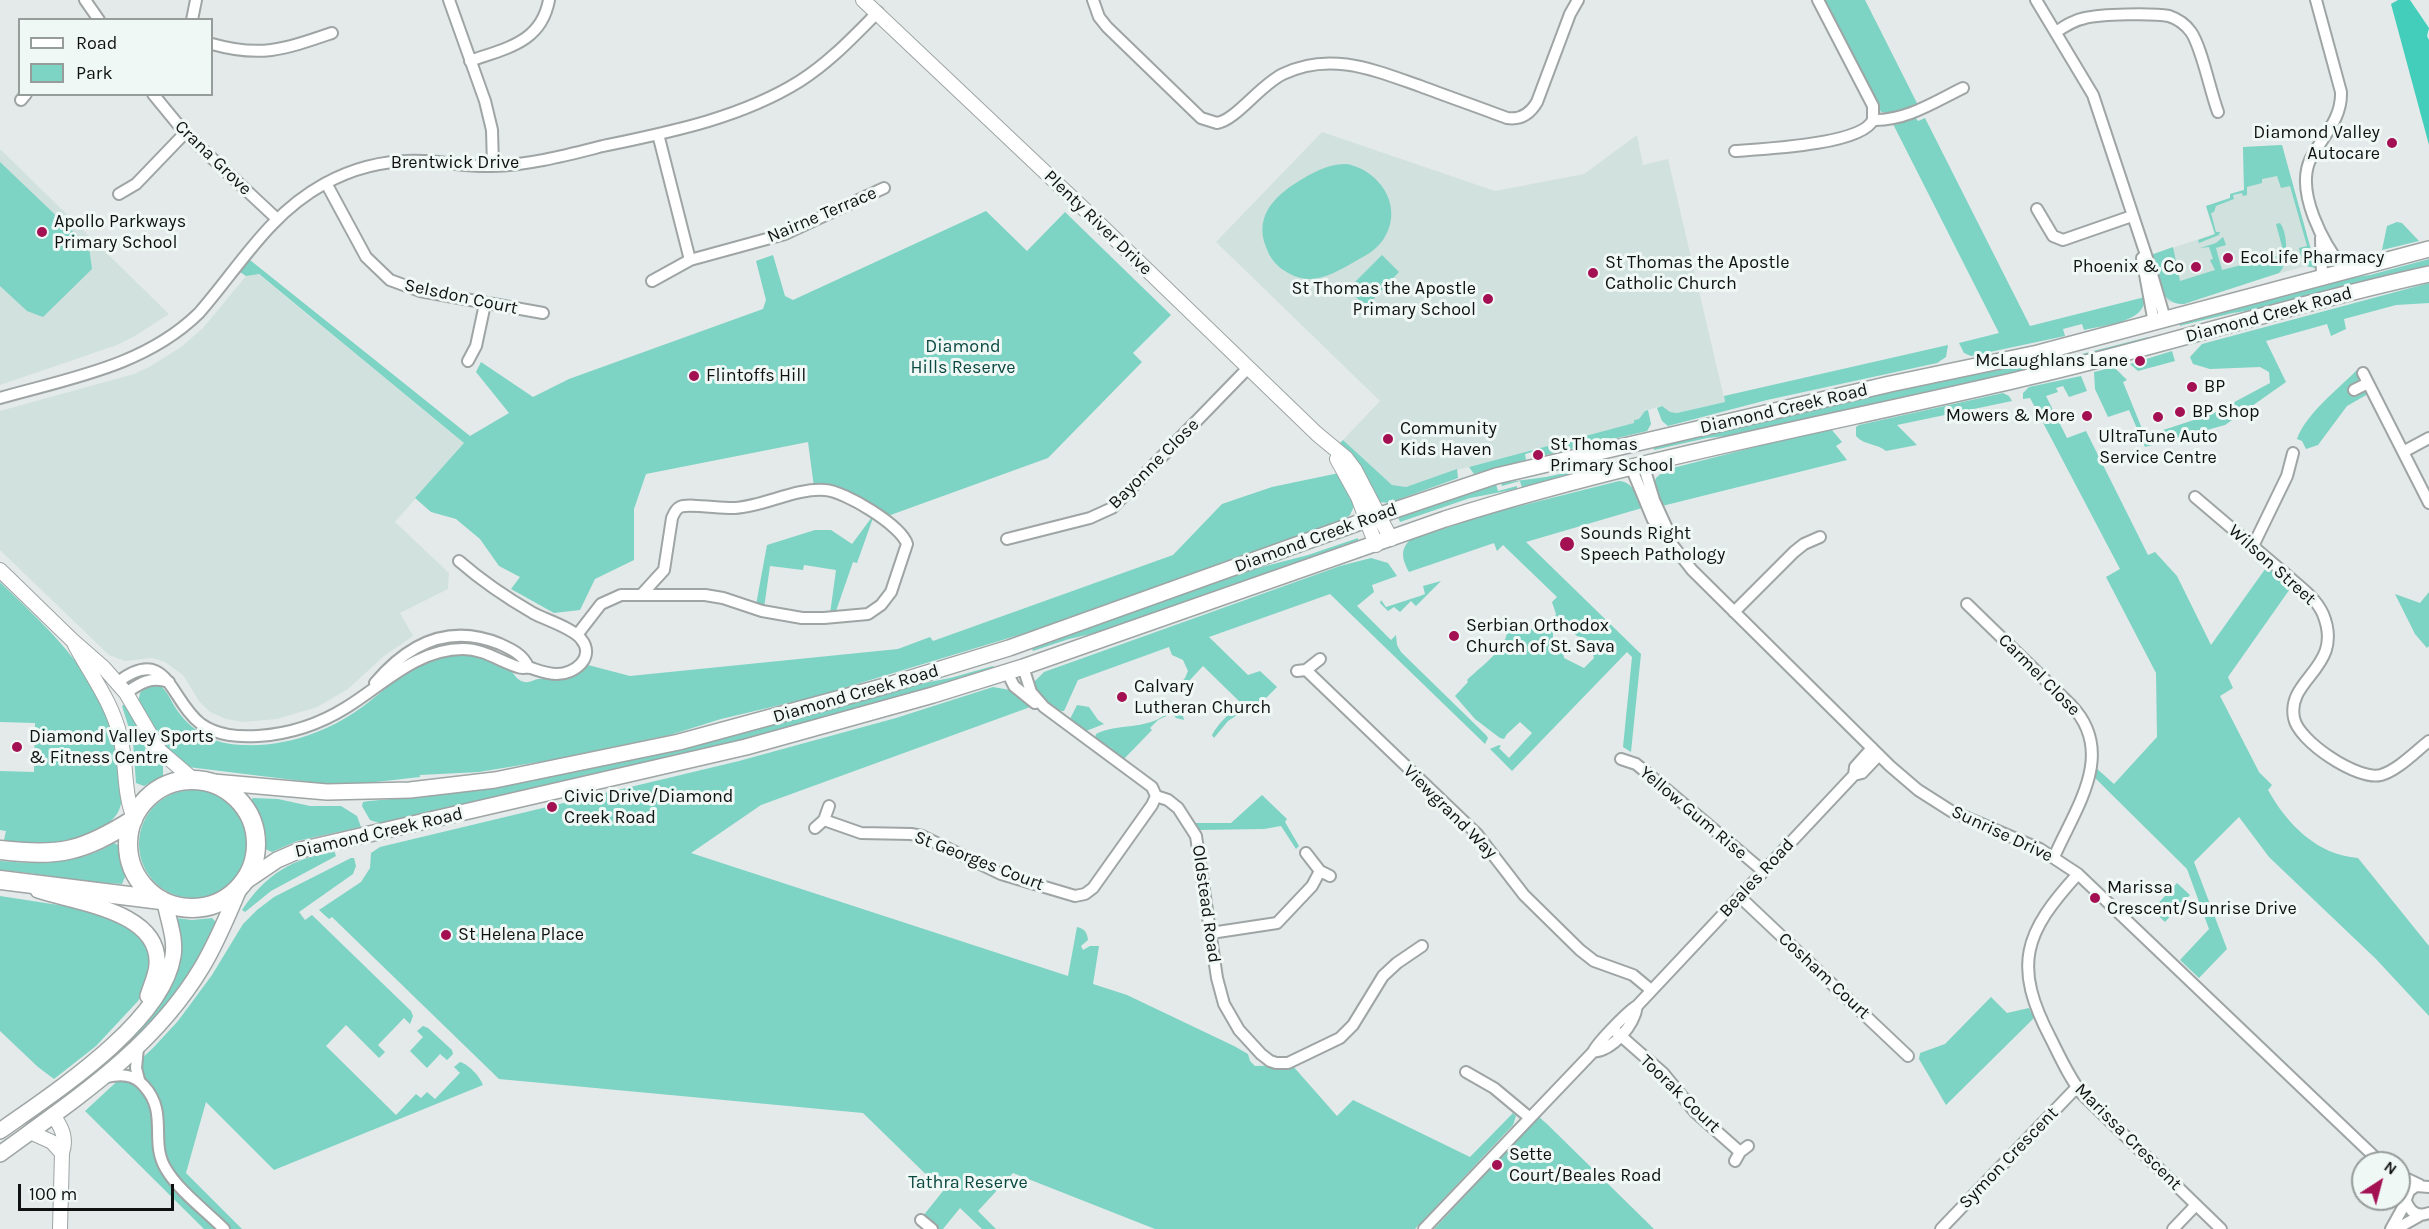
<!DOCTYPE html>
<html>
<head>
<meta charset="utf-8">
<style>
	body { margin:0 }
	#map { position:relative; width:2429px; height:1229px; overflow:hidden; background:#e3eae9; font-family:Karla,sans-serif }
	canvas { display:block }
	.legend { position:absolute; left:18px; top:18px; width:195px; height:78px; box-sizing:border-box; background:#f0f8f6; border:2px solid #969c9a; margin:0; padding:8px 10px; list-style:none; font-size:18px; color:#0f1211 }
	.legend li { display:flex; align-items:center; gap:12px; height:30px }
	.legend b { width:30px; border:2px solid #969c9a }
	.north { position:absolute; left:2351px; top:1151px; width:60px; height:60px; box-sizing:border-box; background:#f0f8f6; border:2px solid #969c9a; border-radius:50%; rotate:36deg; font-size:16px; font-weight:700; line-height:24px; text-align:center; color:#0f1211 }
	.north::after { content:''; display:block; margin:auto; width:21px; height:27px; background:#a31153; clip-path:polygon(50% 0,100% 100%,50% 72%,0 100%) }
	.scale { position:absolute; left:18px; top:1184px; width:156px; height:27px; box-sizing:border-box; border:3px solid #0f1211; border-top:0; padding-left:8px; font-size:18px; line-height:21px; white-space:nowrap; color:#0f1211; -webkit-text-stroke:4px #f0f8f6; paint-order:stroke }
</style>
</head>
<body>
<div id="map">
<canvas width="2429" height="1229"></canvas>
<ul class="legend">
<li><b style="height:8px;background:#fff"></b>Road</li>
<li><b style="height:16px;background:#7dd3c4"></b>Park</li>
</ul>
<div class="north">N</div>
<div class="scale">100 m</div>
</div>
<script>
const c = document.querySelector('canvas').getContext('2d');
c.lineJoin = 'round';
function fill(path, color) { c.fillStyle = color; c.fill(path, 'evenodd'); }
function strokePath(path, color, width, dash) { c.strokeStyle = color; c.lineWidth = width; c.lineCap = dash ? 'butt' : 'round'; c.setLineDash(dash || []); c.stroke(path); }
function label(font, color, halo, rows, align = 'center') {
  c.font = font + ' Karla,sans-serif'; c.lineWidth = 6; c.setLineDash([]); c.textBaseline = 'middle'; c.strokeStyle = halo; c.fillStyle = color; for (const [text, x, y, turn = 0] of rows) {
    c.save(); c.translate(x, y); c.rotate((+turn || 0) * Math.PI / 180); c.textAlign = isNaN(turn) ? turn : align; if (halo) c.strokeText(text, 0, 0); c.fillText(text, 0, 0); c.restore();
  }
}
fill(new Path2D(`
	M1322,132l173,59 89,-17 53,-39 6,30 25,-6 57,243 -48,11 -7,-1 -9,-6 -16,5 -6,8 -5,1 1,3 -182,48 -47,16 -14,-2 -49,-45 37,-39 -164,-159z
	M2282,145l34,123 -10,-2 -72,20 -50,18 -15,-2 -3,-3 -15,-44 63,-21 -8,-28 24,-8v-4l14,-4 -1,-43z
	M0,149l169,165 -34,22 -18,9 -117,40z
	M258,274l206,169 -69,79 54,51 -1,16 -48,24 13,23 -29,20 -36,33 -31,18 -40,12 -34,3 -17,-3 -16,-7 -11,-11 -16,-26 -18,-13 -13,-4 -27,3 -16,-6 -109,-105v-139l134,-37 17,-8 30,-19 22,-19 43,-52z`), '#d1e1de');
fill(new Path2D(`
	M1824,0h41l53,105 -20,9 -17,-2z
	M1915,117l3,4 7,-3 105,208 115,-29c1,26 -41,28 -61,33l-2,-6 -19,5 2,7 -94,20 -7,-3 -5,-10 40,-10 -106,-209z
	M2282,145l34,123 -10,-2 -4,-6 -3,-12 8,-2 -17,-60 -9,2 -4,-12 -15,3v4l-15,4v8l-4,1 -1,-3 -9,2 1,4 -18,7 -2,6 -3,1 5,19h4l-1,3 -20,8 -1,-3 17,-6 -9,-28 24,-8v-4l14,-4 -1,-43z
	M0,162l89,85 3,22 -49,48 -16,-6 -27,-25z
	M1347,164c34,7 58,44 36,76 -8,11 -18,16 -29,22 -21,12 -41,24 -64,12 -12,-6 -20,-15 -24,-27 -13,-33 12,-54 38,-69 14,-8 26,-14 43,-14z
	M986,211l41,40 38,-39 106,103 -38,38 9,9 -94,96 -163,59 -42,-27 -29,-3 -6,-45 -162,32 -12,35v51l-39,19 -15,31 -26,3 -43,-24 9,-12 -21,-11 -19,-27 -24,-20 -25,-7 -16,-14 49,-55 -205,-169 -13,2 -6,-4 10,-12 220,176 39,-23 -33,-41 5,-10 52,35 36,-18 194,-70 3,-9 -10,-39 17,-6 12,41 8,4z
	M2397,222l5,1 17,18 -37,9 5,-24z
	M2280,223c8,10 9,41 -1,50l-95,31c-26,1 -27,-30 -33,-49l22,-8 7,34 35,-11 -5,-10 3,-1 -4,-12 -9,1 16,-5 7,-6 3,8 -10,3 6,22 62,-16 -8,-30z
	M1382,255l17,17 -33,35 -18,-18z
	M2429,259v7l-152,40 -44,7 -50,12 -3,1 -1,-4 154,-42 37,-5z
	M2429,283v20l-33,2 -52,14 2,10 -15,7 -4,-12 -61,17 20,41 -61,43 -80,22 -16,-37 -21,7 -13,-28 -1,-17 20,-5 13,13 -4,2 22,54 67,-22 58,-31 -1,-11 -9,-5 -50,2 -17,-5 -3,-7 12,-13z
	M2148,337l1,3 -93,25 -311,69 -38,4 -53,12 -1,-4 204,-49 221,-42z
	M1948,345l-2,12 -9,6 -170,37 -99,26 -6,-5 -5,-13 5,-2 8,6 7,1 48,-11 -1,-6z
	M2172,351l3,10 -37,10 -8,-7z
	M2357,370l3,4 -2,9 10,11 -21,12 -29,39 -12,4 -4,-8 -5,-2c8,-24 42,-51 60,-69z
	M2081,376l6,15 -18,6 -6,-11 -7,2 2,4 -12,4 21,42 19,-7 62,124 7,-3 22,24 34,69 57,-80 24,21 -64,91 5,11 -13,8 39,76 13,13 -4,5c19,34 49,65 90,68l71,88v70l-53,-57 -107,-102 -30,-40 -45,45 33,87 -28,29 -19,-18 29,-31 -22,-60 -94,-93 2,-9 19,17 43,-47 -1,-64 -50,-96 14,-8 -90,-171 -7,1v-6l6,-6z
	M2003,393l6,3 3,5 -115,24 20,20 -31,6c-9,-8 -21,-5 -30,-15v-9l3,-2z
	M1648,410l3,14 -4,7 -105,25 -2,-6 -15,4 1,6 -52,14 -5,-7 165,-44v-3l5,-1 6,-8z
	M1832,430l10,12 -6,4 11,14 -185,46 -8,-22 2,-6 9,-8 129,-33z
	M1343,440l49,45 14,2 51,-18 1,9 -69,25 -10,-1 -40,-58z
	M1616,462l1,3 -95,23 -2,-7 -18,5 -1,-3 45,-6z
	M1339,473l15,33 -4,9 -7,5 -301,108 -228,69 -93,22 -51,16 -119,25 -72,12 -59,3v2l-62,7 -40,-1 -130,-16 -21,-16 -29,-48 2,-10 6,-7 13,-1c8,5 11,14 16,22 15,24 40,38 68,38 46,2 91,-15 127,-44 23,-18 42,-39 72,-45 22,-5 47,0 66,12 6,4 8,13 17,14 5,1 8,-2 13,-3 20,-3 35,5 50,-14l42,11 268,-27 32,-12 3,4 240,-86 49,-51 50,-17z
	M1619,481c15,1 17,15 23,27l-116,34 115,112 -10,98 -8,-5 9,-90 -5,-5 -115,119 -22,-22 9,-4 2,1 -2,2 10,10 23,-25 -12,-11 -13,12 -3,5 -4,-1 -25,-19 -20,-23 13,-14 -1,-2c14,-14 48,-36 39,-59l2,-1 14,13 5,-5 13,4 9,-4 4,4v9l10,11 1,6 20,10 10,-10 -2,-7 -8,-13 -7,-2 -10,-9 -9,1 -5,-4 3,-10 -4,-12 5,-5 -54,-52 -6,6 -3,-8 -85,29c-6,-11 -10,-22 1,-32l78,-26z
	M1496,484l2,7 19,-5v3l-47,9 -70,24 -2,-5z
	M872,517l1,1 -16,45 -4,-1 -18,52h-5l6,-44 -32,-5 -1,5 -33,-4 -6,42 -8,-3 11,-60 48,-15h16l21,14z
	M1358,538v4l-254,89 -35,8 -36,12 -2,-4 223,-78 54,-14z
	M1371,558l17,5 9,13 -25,9 2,7 -17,14 34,34 5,-5 1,10 4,7 85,83 2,3 -3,6 -155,-150 -121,43 39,38 12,-4 17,16 -26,26 -5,-4 -18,12 -14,17 -2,-3c7,-13 18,-22 29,-32l-38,-37 -14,15 -4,-1 -11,15 -3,-1 14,-16 3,-7 -5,-11 -11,-5 -3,-8 -91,33 -14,31c-14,1 -30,-17 -29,-30l9,-9 296,-106z
	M1441,581l-25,25 -5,-5 -11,11 -6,-5 -6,4 -8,-8 1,-3 5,7 34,-11 5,-2 -2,-8z
	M0,582c60,58 111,103 120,192 3,30 5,40 -23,57 -27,16 -62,18 -93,9l2,-9 -6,-1v-59l34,1 1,-49 -35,-1z
	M2429,592v54l-2,2 -12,-14 -20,-40 25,9z
	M993,666l2,3 -183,55 -292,69 -141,30 -9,-3 -8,-14 1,-4 6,-1 81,-7 41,-6 418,-102 41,-8z
	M993,687l17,3 23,16 -272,99 -70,48 377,123 9,-49c8,2 10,5 11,13l-7,6 2,4 7,-4h9l-6,38 34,11 107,51 14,8 2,7 5,5 37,-1 45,51 16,-16 117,57 43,-44 3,3 -3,9 -98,104h-260l-142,-56 -35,38 18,18h-14l-22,-21 -17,21h-4l-16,-13 20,-25 -80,-78 -364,-34 -167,-162 -3,2 -10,-9 42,-28 9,-14 1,-15 9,-6 359,-86 157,-43z
	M1170,699l5,12 8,5 1,4 -8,-2 -4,-5 -14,7 -8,8 2,2 -29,30 -28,-22 1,-4c22,-12 57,-2 76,-26z
	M125,704l25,46 13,16v10l-19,10 -8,-3 -3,-42 -11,-35z
	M1077,705l12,2 9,13 6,4 -18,7 -16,-12z
	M139 844a54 54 0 1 1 108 0a54 54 0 1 1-108 0Z
	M1262,795l25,24 -2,3 14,24 -3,3 -15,-23 -17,3 -67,1 -3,-7h37z
	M253,798l25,1 32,7h31l16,10 4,11 -64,14 -25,11 -9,-4 -4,-27 -9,-20z
	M114,843l6,3 5,31 -3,7c-41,-2 -81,-11 -122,-14v-9c40,3 79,4 114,-18z
	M334,851l2,5 -65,35 -26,21 -3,-2c25,-37 49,-50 92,-59z
	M351,858h3l2,8 -3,8 -54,38 6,8 7,-5 99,96 2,5 -3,8 -6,-6 -26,27 7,7 -6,6 -33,-33 -20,21 70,69 20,-21 5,4 6,-6 8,7 25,-26 -6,-6 6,-5c8,2 20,14 23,23l-209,85 -68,-68 -20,71 56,56h-38l-119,-118 68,-63 25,-27 34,-46 31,-51 14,-14 17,-13z
	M2177,883l13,12 -25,27 -13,-12z
	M0,896l78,12 38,10 31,25 5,21 -9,29 -5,8 -42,45 -42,33 -16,-12 -38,-36z
	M176,918l16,2 20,-2 5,5c-20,52 -61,100 -101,137 -18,17 -40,31 -59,45l-11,2 114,-107z
	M1991,997l16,16 22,-5 5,10 -88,87 -27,-46 1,-6 25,-9z
	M423,1026l5,2 24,22 1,4 -6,6 -7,-6 -13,14 -17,-17 13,-14 -6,-6z
	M1539,1117l8,7 107,105h-220z`), '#7dd3c4');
fill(new Path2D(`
	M2398,0h12l19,28 -2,8 2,4v105l-38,-141z`), '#43cebb');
const street = new Path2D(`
	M85,0l14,20
	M449,0l36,101 7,29 1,36
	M1093,0l6,17 8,10 94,91 16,5c19,-3 43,-38 66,-49 47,-23 91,-4 137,12 29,11 58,21 87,32 13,2 23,-4 30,-16l33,-88 8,-14
	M1818,0l55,106v14
	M2036,0l57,95 55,166 17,58
	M2316,0l25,92c1,27 -18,44 -30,66 -17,33 13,87 34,113
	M192,20l4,-20
	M2056,32c9,-6 18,-12 29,-14 16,-4 68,-5 84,-2 9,3 17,9 22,16 11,16 19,59 27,80
	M212,44c49,14 73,5 120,-11
	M470,61c36,-13 71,-18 79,-61
	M153,94l32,39 91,85
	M21,100l5,-6
	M1873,120c33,1 61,-18 90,-32
	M658,134l32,126
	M1735,151c28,-2 126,-6 138,-31
	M326,183l40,74 24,23 30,11 123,22
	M119,194l17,-10 49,-51
	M2037,209l16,27 10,4 69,-24
	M2321,238l1,39
	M2142,258l12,65
	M652,281l38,-21 95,-26 99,-46
	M468,361l8,-15 9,-42
	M2363,373l66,130
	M2354,390l14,-7
	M0,398c70,-20 145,-32 199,-85 41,-47 69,-98 125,-129 31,-17 65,-25 100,-23 23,1 45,6 68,5 38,-1 75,-11 111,-20 67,-14 138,-28 197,-65 30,-19 54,-45 78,-69
	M2403,452l26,-14
	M1643,464l11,36 16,35
	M1631,467l22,53 39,50 198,196 28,24 33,21 89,38 38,25 303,289
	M2195,497c29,25 58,49 87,74 14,13 33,25 41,43 22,54 -37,64 -29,104 4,23 64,63 87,57 17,-5 34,-23 48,-34
	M1007,539l83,-21 22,-10 136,-140
	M2253,546l34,-70 6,-23
	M1967,604l104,101c46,48 5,102 -17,152
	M1734,612l60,-60 10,-8 16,-7
	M577,635l24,-31 20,-9h84l18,3 39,13 40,7h22l44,-4 13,-9 10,-13 16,-48c-6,-19 -63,-53 -82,-54 -30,-2 -60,16 -90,18 -12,1 -47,-5 -55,-1 -4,2 -6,6 -8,11l-8,52 -22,24
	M1023,667l8,25 13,15 108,80 4,9 12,4 10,8 18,28 21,142 7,26 15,26 22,24 9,7 6,2h12l52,-25 13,-13 30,-49 14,-13 25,-17
	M1306,670l171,164 47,61 56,55 14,11 39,14 18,15
	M1297,671l9,-1 14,-11
	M1007,672l7,14 21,17
	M118,682c50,-38 52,19 83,42 17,12 37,13 57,12 32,-2 62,-12 89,-29 37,-23 70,-58 116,-58 21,0 36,12 55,18 5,2 8,0 13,1 9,3 16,6 26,6 18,0 39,-17 24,-35 -8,-11 -35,-19 -48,-26 -26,-15 -51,-32 -74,-52
	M375,683c33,-39 74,-60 125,-39 11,5 24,11 28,23
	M126,693c14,-10 25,-17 43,-11
	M1621,759l15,5 11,9 116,98
	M1854,775l8,-2 17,-18
	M824,820l37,13 50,1 11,2 79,38 74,22 10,-2 8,-6 59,-83 4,-9
	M815,828l9,-8 5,-14
	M1306,853l14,18 10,5
	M2078,874c-54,59 -66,91 -27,165 10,20 19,40 32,56l138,134
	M1740,897l168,159
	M1211,933l66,-10 35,-37 8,-15
	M1613,1029l50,44 32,39 45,40
	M138,1048l-2,20 3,12
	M1593,1052c20,-2 41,-26 44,-46
	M1466,1072l28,16 36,30
	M106,1077c15,-3 28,-3 38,9 25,27 5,56 22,83 12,21 40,42 58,60
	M1735,1161l5,-9 8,-6
	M2399,1175l21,10
	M2399,1186c7,13 10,35 30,27
	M2406,1199l3,-8 7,-5 13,1
	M921,1220l11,9
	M1424,1229l169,-177c3,-8 36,-42 44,-46l217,-231 1,-8 17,-19
	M1941,1229l136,-142
	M2173,1229l23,-24
	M2391,1229l15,-27
	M2396,1229l25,-14`);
const secondary = new Path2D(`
	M863,0l221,209 233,225 29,24 9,12 36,69
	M1337,459l21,38 18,48
	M0,570l72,70 32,28 22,25 34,58 35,30
	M75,645c16,30 37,57 45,91 7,27 3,56 14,82
	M53,1115c9,13 14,23 9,38l-2,76
	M30,1132l22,10 10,11`);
const primary = new Path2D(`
	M202,781l125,11 83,-2 85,-10 184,-38 206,-56 124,-38 371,-133 116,-39 394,-92 148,-31 391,-104
	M243,883l34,-23 23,-10 446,-103 187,-52 90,-28 422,-148c192,-61 390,-96 584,-142 134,-31 266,-74 400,-103
	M38,890c38,13 123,21 119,75 -1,11 -6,21 -9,31
	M0,1131c52,-37 163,-108 173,-175 3,-18 -5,-36 -8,-54
	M0,1154c75,-55 153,-105 202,-187 15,-25 26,-52 37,-78`);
const highway = new Path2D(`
	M128 844a64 64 0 1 1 128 0a64 64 0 1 1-128 0Z
	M0,850c60,7 82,2 133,-30
	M0,880l161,20`);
strokePath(street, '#9ea5a4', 14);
strokePath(secondary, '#9ea5a4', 16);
strokePath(primary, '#9ea5a4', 18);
strokePath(highway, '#9ea5a4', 21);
strokePath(street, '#fff', 10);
strokePath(secondary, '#fff', 14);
strokePath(primary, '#fff', 15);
strokePath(highway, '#fff', 18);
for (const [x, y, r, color] of [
	[2392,143,6,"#a31153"],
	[42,232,6,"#a31153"],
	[2228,258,6,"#a31153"],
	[2196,267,6,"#a31153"],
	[1593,273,6,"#a31153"],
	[1488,299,6,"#a31153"],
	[2140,361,6,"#a31153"],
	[694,376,6,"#a31153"],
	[2192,387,6,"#a31153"],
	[2180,412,6,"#a31153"],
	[2087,416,6,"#a31153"],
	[2158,417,6,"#a31153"],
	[1388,439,6,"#a31153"],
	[1538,455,6,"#a31153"],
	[1567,544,8,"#a31153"],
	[1454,636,6,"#a31153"],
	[1122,697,6,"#a31153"],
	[17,747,6,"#a31153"],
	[552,807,6,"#a31153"],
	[2095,898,6,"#a31153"],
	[446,935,6,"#a31153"],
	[1497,1165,6,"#a31153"]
]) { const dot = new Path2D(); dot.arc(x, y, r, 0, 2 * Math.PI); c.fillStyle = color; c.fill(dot); strokePath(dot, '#f0f8f6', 2); }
label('18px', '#0f1211', '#f0f8f6', [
	["Diamond Valley",2380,133,"right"],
	["Autocare",2380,154,"right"],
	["Apollo Parkways",54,222],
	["Primary School",54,243],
	["EcoLife Pharmacy",2240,258],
	["St Thomas the Apostle",1605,263],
	["Catholic Church",1605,284],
	["Phoenix & Co",2184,267,"right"],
	["St Thomas the Apostle",1476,289,"right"],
	["Primary School",1476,310,"right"],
	["McLaughlans Lane",2128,361,"right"],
	["Flintoffs Hill",706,376],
	["BP",2204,387],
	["BP Shop",2192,412],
	["Mowers & More",2075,416,"right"],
	["Community",1400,429],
	["Kids Haven",1400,450],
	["UltraTune Auto",2158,437,"center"],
	["Service Centre",2158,458,"center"],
	["St Thomas",1550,445],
	["Primary School",1550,466],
	["Sounds Right",1580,534],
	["Speech Pathology",1580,555],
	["Serbian Orthodox",1466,626],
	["Church of St. Sava",1466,647],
	["Calvary",1134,687],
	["Lutheran Church",1134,708],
	["Diamond Valley Sports",29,737],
	["& Fitness Centre",29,758],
	["Civic Drive/Diamond",564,797],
	["Creek Road",564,818],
	["Marissa",2107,888],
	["Crescent/Sunrise Drive",2107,909],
	["St Helena Place",458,935],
	["Sette",1509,1155],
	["Court/Beales Road",1509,1176]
], 'left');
label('18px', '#0f1211', '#f0f8f6', [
	["Crana Grove",213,158,44],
	["Brentwick Drive",455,163],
	["Nairne Terrace",822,215,-23],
	["Plenty River Drive",1098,223,44],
	["Selsdon Court",461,297,12],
	["Diamond Creek Road",2269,315,-15],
	["Diamond Creek Road",1784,409,-13],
	["Bayonne Close",1154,464,-45],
	["Diamond Creek Road",1316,538,-20],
	["Wilson Street",2272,565,42],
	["Carmel Close",2039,675,45],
	["Diamond Creek Road",856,694,-16],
	["Viewgrand Way",1450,812,45],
	["Yellow Gum Rise",1693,813,40],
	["Diamond Creek Road",379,833,-13],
	["Sunrise Drive",2002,834,25],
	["St Georges Court",979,861,21],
	["Beales Road",1757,878,-47],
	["Oldstead Road",1206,904,82],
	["Cosham Court",1824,976,43],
	["Toorak Court",1680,1094,44],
	["Marissa Crescent",2128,1137,45],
	["Symon Crescent",2009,1158,-46]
]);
label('18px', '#0a4840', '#f0f8f6', [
	["Diamond",963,347],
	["Hills Reserve",963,368],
	["Tathra Reserve",968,1183]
]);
</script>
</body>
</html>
